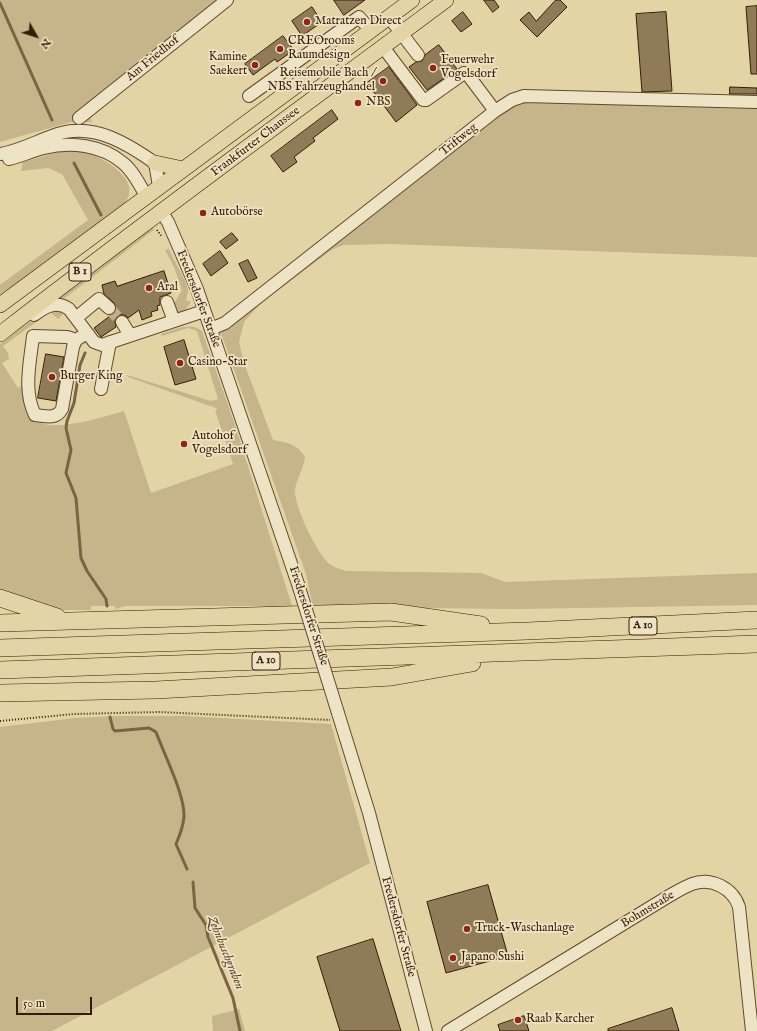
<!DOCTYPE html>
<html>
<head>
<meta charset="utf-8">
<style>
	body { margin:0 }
	#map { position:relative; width:757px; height:1031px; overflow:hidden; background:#e3d4a6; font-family:"IM FELL English",serif }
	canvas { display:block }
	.north { position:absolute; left:16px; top:16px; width:40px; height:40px; -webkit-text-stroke:3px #ede3c5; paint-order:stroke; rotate:129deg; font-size:11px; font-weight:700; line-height:16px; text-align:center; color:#371a03 }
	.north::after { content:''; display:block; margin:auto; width:14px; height:18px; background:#371a03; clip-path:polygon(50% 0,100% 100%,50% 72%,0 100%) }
	.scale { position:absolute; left:16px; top:997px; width:76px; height:18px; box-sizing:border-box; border:2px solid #371a03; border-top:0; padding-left:5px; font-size:12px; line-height:14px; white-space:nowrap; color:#371a03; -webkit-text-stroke:3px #ede3c5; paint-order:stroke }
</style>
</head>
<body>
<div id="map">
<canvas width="757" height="1031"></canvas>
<div class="north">N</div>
<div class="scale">50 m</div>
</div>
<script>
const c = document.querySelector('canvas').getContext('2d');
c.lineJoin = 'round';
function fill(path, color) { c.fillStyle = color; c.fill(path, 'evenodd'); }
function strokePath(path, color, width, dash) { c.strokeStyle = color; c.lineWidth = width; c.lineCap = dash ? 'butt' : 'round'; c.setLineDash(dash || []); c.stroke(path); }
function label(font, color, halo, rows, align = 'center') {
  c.font = font + ' "IM FELL English",serif'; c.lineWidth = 3.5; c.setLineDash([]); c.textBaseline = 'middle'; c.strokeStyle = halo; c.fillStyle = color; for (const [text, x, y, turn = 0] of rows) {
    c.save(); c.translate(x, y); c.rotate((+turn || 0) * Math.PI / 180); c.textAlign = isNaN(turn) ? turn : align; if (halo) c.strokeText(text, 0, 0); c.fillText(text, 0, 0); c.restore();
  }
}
fill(new Path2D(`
	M0,0h223l-136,105 5,17h-21l-71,20z
	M514,101l243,3v153l-367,-13 -46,1 -11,4 -71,53 -18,20 -5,20 5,21 29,77c15,3 23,3 32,17 -1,11 -8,21 -10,32 -2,15 23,68 36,76 4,3 11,4 15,6l135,2 24,9 252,-9v32l-238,4 -206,-2 -7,-33 -86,-244z
	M62,151c6,0 12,-1 18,0 19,3 64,28 45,52 -4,4 -10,8 -14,12l-100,75 -2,-2 -9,6v-9l88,-65 -26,-46 -14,-6 -27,3 2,-9z
	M152,228l3,1 -94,72h-7z
	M169,249c4,11 19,33 19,41 0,3 -1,7 -2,10l5,2 -6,9 -7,3 -6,-7 10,-17 -8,-23 -9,-17z
	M54,309l7,2 2,3 -5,5 -8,-7 -47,34 5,7 1,6 -7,4 16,25 7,-4c2,9 6,28 11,35 12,16 70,-3 88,-8l27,82 82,-29 -18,-54h2l-1,-2 -88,-31 -1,-2 84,26 7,-2 -21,-68 -9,-3 -26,8 -1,-2c13,-4 29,-13 41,-3l32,91 59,187 -36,-3h-131l-11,3v-3h-24v4h-33l-58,-17v-249l41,-30z
	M116,716h68l147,8 39,139 -318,168h-52v-304l75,-9z
	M239,1009l6,22h-32l-1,-15z`), '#c6b48a');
strokePath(new Path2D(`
	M0,3l52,117
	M74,163l27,52
	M85,353l-5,12 -6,38 -7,18 -1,7 5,22 -5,23 10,25 5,60 6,13 19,28 1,7
	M110,717l3,12 2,2 34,-3 7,4c8,22 29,63 28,85 -1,10 -4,18 -8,27l11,25
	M193,882l2,26 11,17 2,12 25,61 7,33`), '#7b6444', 3);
const building = new Path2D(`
	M334,0h31l-21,15z
	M484,0h10l5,7 -6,5z
	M556,0h4l7,7 -30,30 -17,-17 9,-8 7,9z
	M757,6v68h-6l-5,-67z
	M312,7l10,15 -20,14 -10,-15z
	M463,12l9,12 -11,8 -9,-11z
	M666,12l6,79 -30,1 -6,-78z
	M283,36l11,14 -17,12 -2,-3 -22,16 -8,-11z
	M439,45l18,24 -30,21 -18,-23 7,-5 6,-1 3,-6z
	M389,67l28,38 -21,17 -29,-39z
	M730,87l27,1v6h-27z
	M332,110l6,9 -25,19 2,3 -21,16 3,5 -14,10 -12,-16z
	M232,233l6,7 -12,9 -6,-7z
	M220,251l8,12 -17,13 -8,-12z
	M248,260l9,18 -9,4 -9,-18z
	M164,271l7,22 -11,4v8l-3,1 1,4 -7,2 1,4 -10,4 -3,-10 -11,8 -3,-3h-7l-3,7 1,5 -15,10 -7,-9 20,-15 2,-4 -2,-6 -10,-9 -2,-9 13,-4 2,5z
	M184,340l12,39 -21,6 -11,-38z
	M46,354l18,3 -8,44 -18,-3z
	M488,885l20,71 -62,17 -19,-71z
	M373,939l28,92h-61l-23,-74z
	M672,1008l7,23h-71v-2z
	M524,1016l5,15h-29l-2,-6z`);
fill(building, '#907b58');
strokePath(building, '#371a03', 1);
strokePath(new Path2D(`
	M109,308l13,14`), '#c1af85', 12, [12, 6]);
const minor = new Path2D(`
	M389,17l29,38
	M383,47l40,53h3l38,-27 4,2 27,36
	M249,96l110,-79 12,14
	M79,118l148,-118
	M0,154c21,-3 40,-15 61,-21 35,-9 67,11 94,30l4,23
	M9,159c12,-3 23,-8 35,-11 26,-7 58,-3 79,15 10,8 17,22 23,33
	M161,211l7,11 29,67 101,295
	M167,302l7,19
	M34,315c11,-8 22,-15 35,-6l25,33 8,3 102,-34
	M76,318l23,-19 10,9
	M122,322l8,13
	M211,329l14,-6 270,-212 17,-11 12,-4 233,6
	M76,340l-3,7 -11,62c-6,11 -16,7 -27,6 -12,-24 -5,-52 -2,-79l34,1 9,3 11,-7
	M101,389l9,-47
	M338,713l31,100 57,218
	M448,1031l221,-135c7,-4 15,-9 23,-12 19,-7 41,4 47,23l13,124`);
const major = new Path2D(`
	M155,163l28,6
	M0,305l412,-305
	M0,334c147,-114 297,-223 446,-334`);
const highway = new Path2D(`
	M0,598l57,19
	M0,623l391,-11 90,13
	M0,648l528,-17 229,-11
	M0,670l757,-26
	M0,693l156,-3 236,-13 80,-14`);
strokePath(minor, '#62482c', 14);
strokePath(major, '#371a03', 16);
strokePath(highway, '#371a03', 18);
strokePath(new Path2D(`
	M157,230l5,7
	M0,721l74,-7 85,-2 171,8`), '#371a03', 2, [1, 2]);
strokePath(minor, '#ede3c5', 12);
strokePath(major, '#e3d4a6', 15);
strokePath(highway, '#e3d4a6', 17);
const minorBridge = new Path2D(`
	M298,584l40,129`);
strokePath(minorBridge, '#62482c', 14, []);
strokePath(minorBridge, '#ede3c5', 12);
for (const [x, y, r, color] of [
	[307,22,4,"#8f2418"],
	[280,49,4,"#8f2418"],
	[255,65,4,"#8f2418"],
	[433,68,4,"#8f2418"],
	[383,81,4,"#8f2418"],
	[358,103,4,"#8f2418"],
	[203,213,4,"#8f2418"],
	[149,288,4,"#8f2418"],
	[180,363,4,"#8f2418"],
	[52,377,4,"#8f2418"],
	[184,444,4,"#8f2418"],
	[467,929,4,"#8f2418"],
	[453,958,4,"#8f2418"],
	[518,1020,4,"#8f2418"]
]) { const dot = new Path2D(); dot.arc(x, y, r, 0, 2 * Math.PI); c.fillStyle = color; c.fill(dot); strokePath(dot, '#ede3c5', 1.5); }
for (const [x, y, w] of [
	[80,272,22],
	[643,626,28],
	[266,661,28]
]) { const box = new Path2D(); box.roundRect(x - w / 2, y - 9, w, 18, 3); c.fillStyle = '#ede3c5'; c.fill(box); strokePath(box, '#371a03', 1); }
label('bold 11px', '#371a03', null, [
	["B 1",80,272],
	["A 10",643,626],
	["A 10",266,661]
]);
label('12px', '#371a03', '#ede3c5', [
	["Matratzen Direct",315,22],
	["CREOrooms",288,42],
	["Raumdesign",288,56],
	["Kamine",247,58,"right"],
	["Saekert",247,72,"right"],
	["Feuerwehr",441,61],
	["Vogelsdorf",441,75],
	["Reisemobile Bach /",375,74,"right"],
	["NBS Fahrzeughandel",375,88,"right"],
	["NBS",366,103],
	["Autobörse",211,213],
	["Aral",157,288],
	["Casino-Star",188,363],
	["Burger King",60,377],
	["Autohof",192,437],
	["Vogelsdorf",192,451],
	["Truck-Waschanlage",475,929],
	["Japano Sushi",461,958],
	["Raab Karcher",526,1020]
], 'left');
label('12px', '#371a03', '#ede3c5', [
	["Am Friedhof",153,59,-39],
	["Triftweg",459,140,-39],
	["Frankfurter Chaussee",256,142,-37],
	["Fredersdorfer Straße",198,299,69],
	["Fredersdorfer Straße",308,616,72],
	["Bohmstraße",648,910,-31],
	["Fredersdorfer Straße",398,927,75]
]);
label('italic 13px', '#5f4529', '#ede3c5', [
	["Zehnbuschgraben",225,953,68]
]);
</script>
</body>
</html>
